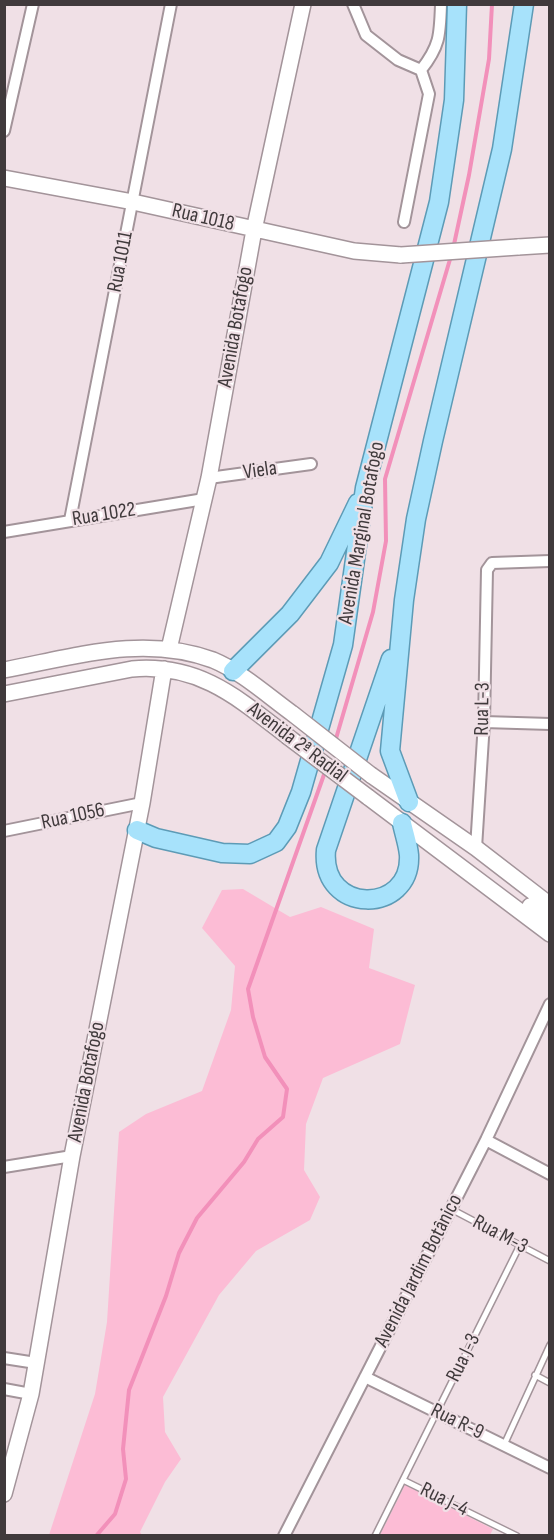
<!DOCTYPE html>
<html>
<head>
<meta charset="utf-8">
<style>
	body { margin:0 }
	#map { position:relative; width:554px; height:1540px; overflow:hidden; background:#f0e0e6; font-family:"Sofia Sans Condensed",sans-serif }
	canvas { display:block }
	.frame { position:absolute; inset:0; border:6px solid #403a3c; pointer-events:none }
</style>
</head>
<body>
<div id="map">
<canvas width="554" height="1540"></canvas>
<div class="frame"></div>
</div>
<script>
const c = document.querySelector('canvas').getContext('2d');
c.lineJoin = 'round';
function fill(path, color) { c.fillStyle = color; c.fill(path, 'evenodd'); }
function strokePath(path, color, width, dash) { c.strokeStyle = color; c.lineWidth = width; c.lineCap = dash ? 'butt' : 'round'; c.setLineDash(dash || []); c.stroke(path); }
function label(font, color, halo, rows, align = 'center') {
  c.font = font + ' "Sofia Sans Condensed",sans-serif'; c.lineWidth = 4.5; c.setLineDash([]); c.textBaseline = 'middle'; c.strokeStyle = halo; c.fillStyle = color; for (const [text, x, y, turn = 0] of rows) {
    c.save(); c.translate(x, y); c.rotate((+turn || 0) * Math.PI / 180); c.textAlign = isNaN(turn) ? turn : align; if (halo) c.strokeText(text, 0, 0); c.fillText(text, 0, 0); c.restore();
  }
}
fill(new Path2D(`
	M243,889l47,28 31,-10 53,22 -5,39 46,17 -15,59 -77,34 -17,46 -2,46 16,27 -10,23 -54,31 -37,44 -56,102 2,35 16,27 -16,23 -25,50 2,3h-93l46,-141 12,-72 12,-190 27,-18 56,-23 29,-81 4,-44 -33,-38 20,-38z
	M405,1485l88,44 -3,6h-110z`), '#fcbcd5');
strokePath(new Path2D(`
	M453,249l16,-74 20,-116 3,-55
	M335,742l38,-130 13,-71 -1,-62 66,-223
	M96,1536l19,-22 11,-35 -3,-30 6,-59 37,-94 13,-43 18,-35 47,-56 14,-23 25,-22 4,-28 -22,-32 -12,-40 -5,-28 78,-220`), '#f290ba', 4);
const lane = new Path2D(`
	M451,1209l99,52
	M535,1375l15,8
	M504,1445l46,-100
	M403,1480l114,56
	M375,1536l145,-291`);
const street = new Path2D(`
	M353,4l13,31 32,25 23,10
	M421,70c19,-24 19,-35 20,-66
	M4,131l29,-127
	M404,222l25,-128 -8,-24
	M209,478l102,-14
	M70,520l101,-516
	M4,532l200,-33
	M484,722l66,2
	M4,831l138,-28
	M476,848l8,-126 3,-152 5,-7 58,-2
	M486,1140l64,34
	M4,1167l68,-11
	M4,1358l32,5
	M365,1377l185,91
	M4,1389l27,5
	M284,1536l202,-396 64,-136`);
const secondary = new Path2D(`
	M4,178l129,24 221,49 47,4
	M518,247l32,-2
	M169,649l40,-171 45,-248 49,-226
	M4,670c70,-13 139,-36 209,-10 29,12 55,36 80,54
	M4,694l128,-25c67,-6 106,29 155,67
	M371,775l105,73 74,57
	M368,797l182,137
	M530,906l20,14
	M4,1494l27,-100 41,-238 70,-353 22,-134`);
const primary = new Path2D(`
	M391,659l-65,191c-6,65 86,65 83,5 -1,-11 -5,-22 -7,-32
	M233,671l57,-57 39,-51 29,-60
	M409,802l-19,-51 14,-151 12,-81 17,-78 69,-292 22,-145
	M137,830l19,8 66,15 28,1 26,-12 11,-15 14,-35 42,-147 22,-157 74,-286 15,-102 3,-96`);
strokePath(lane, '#a3949a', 8);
strokePath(street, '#a3949a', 14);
strokePath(secondary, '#a3949a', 18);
strokePath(primary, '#5d9bb6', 21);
strokePath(lane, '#fff', 5);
strokePath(street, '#fff', 10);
strokePath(secondary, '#fff', 15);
strokePath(primary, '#a7e2fb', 18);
const secondaryBridge = new Path2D(`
	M401,255l117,-8
	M293,714l78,61
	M287,736l81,61`);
strokePath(secondaryBridge, '#a3949a', 18, []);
strokePath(secondaryBridge, '#fff', 15);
label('21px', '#403a3c', '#f0e0e6', [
	["Rua 1018",203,218,13],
	["Rua 1011",121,262,-79],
	["Avenida Botafogo",236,327,-80],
	["Viela",260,471,-8],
	["Rua 1022",104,515,-9],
	["Avenida Marginal Botafogo",362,533,-80],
	["Rua L-3",483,709,-89],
	["Avenida 2ª Radial",297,743,37],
	["Rua 1056",73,817,-12],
	["Avenida Botafogo",87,1082,-79],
	["Rua M-3",500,1235,28],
	["Avenida Jardim Botânico",419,1271,-63],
	["Rua J-3",464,1358,-64],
	["Rua R-9",457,1422,26],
	["Rua J-4",444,1500,26]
]);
</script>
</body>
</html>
